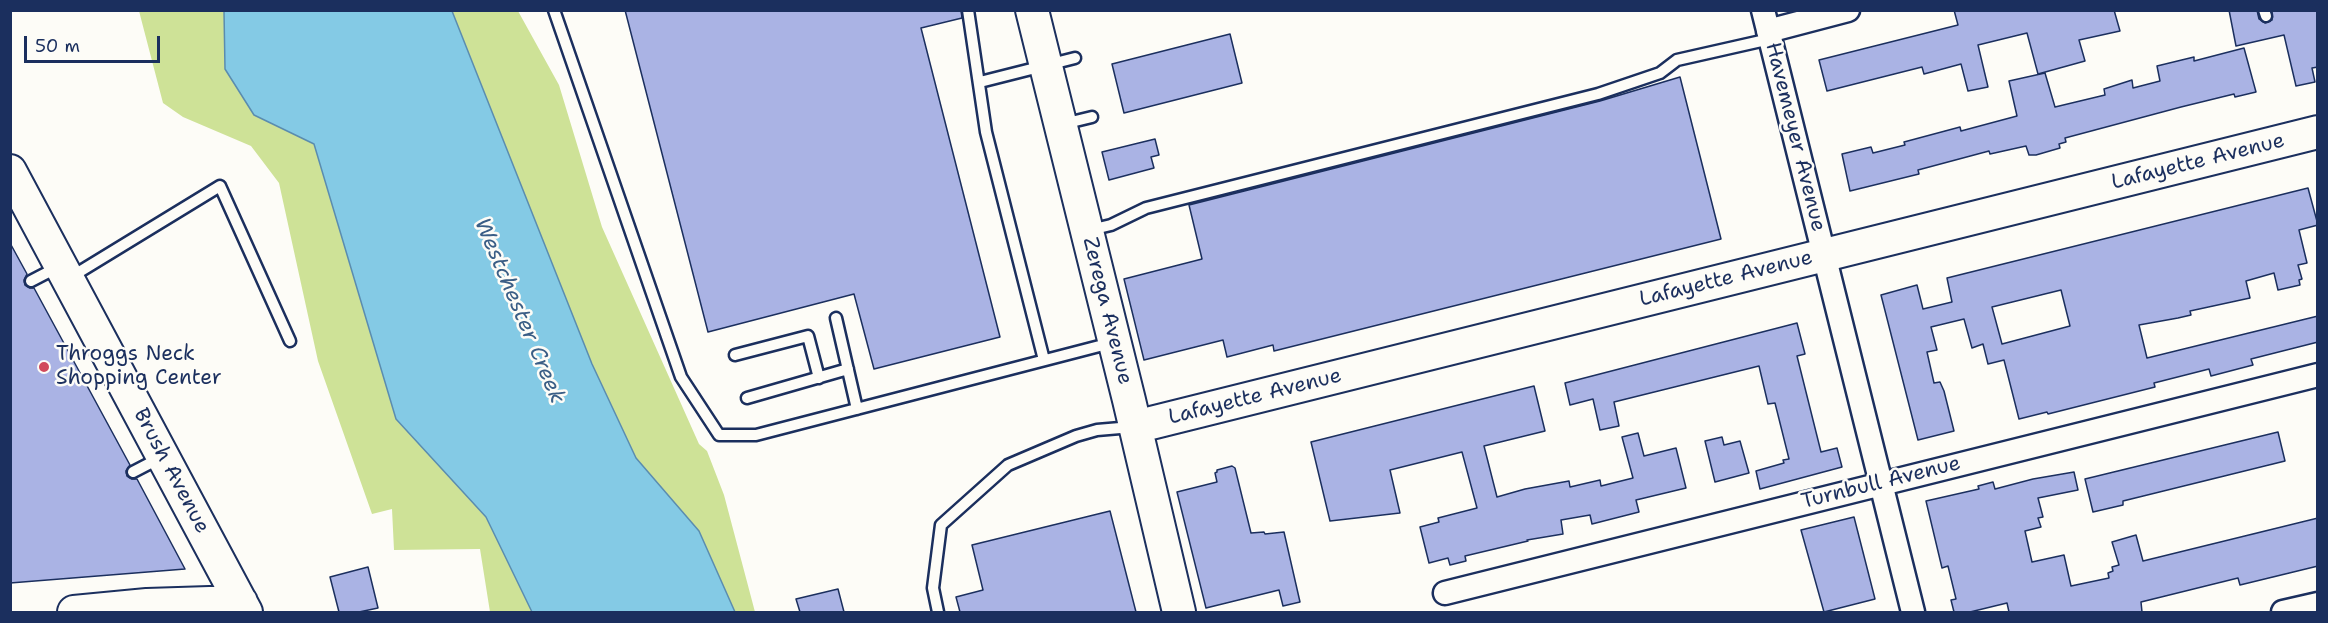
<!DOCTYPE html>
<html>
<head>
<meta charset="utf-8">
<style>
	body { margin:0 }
	#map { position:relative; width:2328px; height:623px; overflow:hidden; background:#fdfcf7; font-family:"Shantell Sans",sans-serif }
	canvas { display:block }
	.frame { position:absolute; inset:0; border:12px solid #1b2f5e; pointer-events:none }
	.scale { position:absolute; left:24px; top:36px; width:136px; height:27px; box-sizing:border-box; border:3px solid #1b2f5e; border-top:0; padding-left:8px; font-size:18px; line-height:21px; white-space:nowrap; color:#1b2f5e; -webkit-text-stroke:4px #fdfcf7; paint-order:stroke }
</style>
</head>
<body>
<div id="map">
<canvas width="2328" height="623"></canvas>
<div class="frame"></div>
<div class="scale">50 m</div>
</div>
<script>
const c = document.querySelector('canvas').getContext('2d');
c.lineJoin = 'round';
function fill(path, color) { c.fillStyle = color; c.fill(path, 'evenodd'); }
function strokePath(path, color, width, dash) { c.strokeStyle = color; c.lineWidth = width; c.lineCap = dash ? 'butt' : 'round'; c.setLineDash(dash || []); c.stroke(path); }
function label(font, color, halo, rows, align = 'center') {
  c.font = font + ' "Shantell Sans",sans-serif'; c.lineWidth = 5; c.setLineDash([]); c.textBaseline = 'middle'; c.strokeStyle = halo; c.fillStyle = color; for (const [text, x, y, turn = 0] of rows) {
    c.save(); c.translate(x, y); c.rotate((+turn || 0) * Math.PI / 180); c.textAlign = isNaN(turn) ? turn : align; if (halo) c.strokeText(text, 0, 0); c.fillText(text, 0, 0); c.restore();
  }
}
fill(new Path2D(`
	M139,11h85l1,58 29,45 60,30 82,275 90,98 46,95h-42l-10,-63 -86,1 -2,-41 -20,5 -54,-153 -39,-178 -28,-37 -68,-29 -20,-14z
	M452,11h66l41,74 43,142 97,217 8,7 17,44 31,117h-20l-36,-81 -63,-73 -44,-94z`), '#cee297');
const water = new Path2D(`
	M224,11h228l140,353 44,94 63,73 36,81h-203l-46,-95 -90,-98 -82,-275 -60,-29 -29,-46z`);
fill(water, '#84cae5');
strokePath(water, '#5a8caf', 1.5);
const building = new Path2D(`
	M625,10h336l1,8 -41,10 79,309 -126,32 -20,-75 -146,38z
	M1954,10h160l6,21 -41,9 6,21 -47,13 -11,-41 -49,12 10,42 -20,4 -7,-27 -37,10 -2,-7 -95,24 -8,-31 139,-35z
	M2229,10h28l2,9 6,4 7,-3v-10h46v57l-6,1 3,14 -19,4 -12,-51 -48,11z
	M1230,34l12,49 -118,30 -12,-49z
	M2244,48l12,44 -21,5 -1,-3 -53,13 -116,31 1,4 -7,2 1,4 -24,7h-7l-3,-9 -36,8 -1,-3 -71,19 1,4 -69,17 -8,-37 29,-7 2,6 32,-8 -1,-3 56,-15 1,4 56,-15 -8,-35 36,-8 10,34 50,-12 -1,-6 28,-9 1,8 27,-7 -3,-15 37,-9v4z
	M1680,77l41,162 -447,112 -1,-6 -46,12 -4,-17 -79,20 -20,-81 78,-20 -13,-54 411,-104z
	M1155,139l4,16 -8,2 3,11 -45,12 -7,-28z
	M2308,188l10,37 -19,5 8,33 -9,2 4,14 -3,1 1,5 -22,5 -4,-17 -28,8 4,17 -60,13 1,4 -13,3 -39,7 8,33 171,-42v26l-67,17 2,6 -42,11 -2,-7 -55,14 1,4 -107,27 -1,-2 -28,7 -15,-59 -16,4 -5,-20 -11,4 -8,-29 -33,8 6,23 -10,2 7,31 6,-1 4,9 10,40 -36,9 -37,-145 36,-10 6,24 29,-7 -5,-24zM2061,290l9,36 -68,18 -10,-37z
	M10,243l17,31 -3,6 1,5 5,3h4l96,177 -4,6 1,5 5,3h5l48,90 -175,14z
	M1797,323l8,31 -8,2 24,96 16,-4 5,19 -82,22 -4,-18 28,-8 -1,-3 6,-1 -14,-56 -7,1 -9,-38 -145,36 5,24 -19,4 -7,-31 -23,6 -5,-22z
	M1534,386l11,45 -61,15 13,51 28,-8 44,-8 1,6 30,-7 1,6 32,-8 -11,-41 16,-4 6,23 32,-8 10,40 -50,12 3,12 -47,12 -2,-9 -29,5 2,14 -36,6 1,1 -63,15 1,5 -16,4 -2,-7 -19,5 -9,-36 19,-5 -1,-4 39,-10 -15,-56 -72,18 10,43 -70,8 -19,-79z
	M2278,432l7,29 -162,40v4l-30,7 -8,-33z
	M1722,437l2,8 16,-4 9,32 -34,9 -10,-41z
	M1232,466l3,2 16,65 13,-1 1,2 19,-2 16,70 -17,4 -4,-16 -73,18 -29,-116 40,-10 -2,-9 2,-1v-2z
	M2074,472l4,18 -40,8 5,19 -5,1 3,9 -16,4 7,31 32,-7 7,31 38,-8 -1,-5 5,-2 -1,-4 7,-2 -7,-23 24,-7 7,26 175,-43v48l-78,19 -2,-7 -97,24 1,10h-133l-2,-9 -37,9h-16l-3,-12 5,-1 -8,-33 -6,2 -16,-67 53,-12 -1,-3 15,-4 2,7 38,-10z
	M1110,511l26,101h-176l-4,-15 27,-7 -11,-45z
	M1854,517l21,82 -51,13 -23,-82z
	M368,567l10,41 -19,4h-20l-9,-35z
	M838,589l6,23h-44l-4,-13z`);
fill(building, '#aab3e4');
strokePath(building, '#1b2f5e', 1.5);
const lane = new Path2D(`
	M554,10l127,367 38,58h37l355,-92
	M968,10l18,122 58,228
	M2264,10l2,6
	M980,82l95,-24
	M1063,124l29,-7
	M1090,230l21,-5 35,-17 452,-114 62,-21 17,-13 93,-21
	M71,277l149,-91 70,155
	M31,281l27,-14
	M836,318l21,91
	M735,355l73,-19 11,42
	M747,398l101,-29
	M133,472l27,-14
	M938,612l-5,-24 8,-63 67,-60 68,-29 21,-6 35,-3`);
const street = new Path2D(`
	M1763,10l150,602
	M1768,31l80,-21
	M1445,593l873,-218
	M2283,612l35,-8`);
const secondary = new Path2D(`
	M1032,10l97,390 50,212
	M10,171l236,441
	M1135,427l1183,-295
	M74,612l73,-7 94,-3`);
strokePath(lane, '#1b2f5e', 15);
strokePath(street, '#1b2f5e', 27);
strokePath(secondary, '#1b2f5e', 36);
strokePath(lane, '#fdfcf7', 10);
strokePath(street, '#fdfcf7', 22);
strokePath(secondary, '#fdfcf7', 32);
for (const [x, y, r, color] of [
	[44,367,6,"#d1495b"]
]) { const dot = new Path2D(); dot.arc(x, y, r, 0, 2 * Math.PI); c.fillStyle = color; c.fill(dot); strokePath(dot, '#fdfcf7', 2); }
label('21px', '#1b2f5e', '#fdfcf7', [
	["Havemeyer Avenue",1795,137,76],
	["Lafayette Avenue",2198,162,-14],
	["Lafayette Avenue",1726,279,-14],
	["Zerega Avenue",1107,311,76],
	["Lafayette Avenue",1255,397,-14],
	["Brush Avenue",171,471,62],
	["Turnbull Avenue",1881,483,-14]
]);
label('21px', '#1b2f5e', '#fdfcf7', [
	["Throggs Neck",56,355],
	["Shopping Center",56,379]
], 'left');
label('italic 22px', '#3a5e86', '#fdfcf7', [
	["Westchester Creek",519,311,67]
]);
</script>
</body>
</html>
